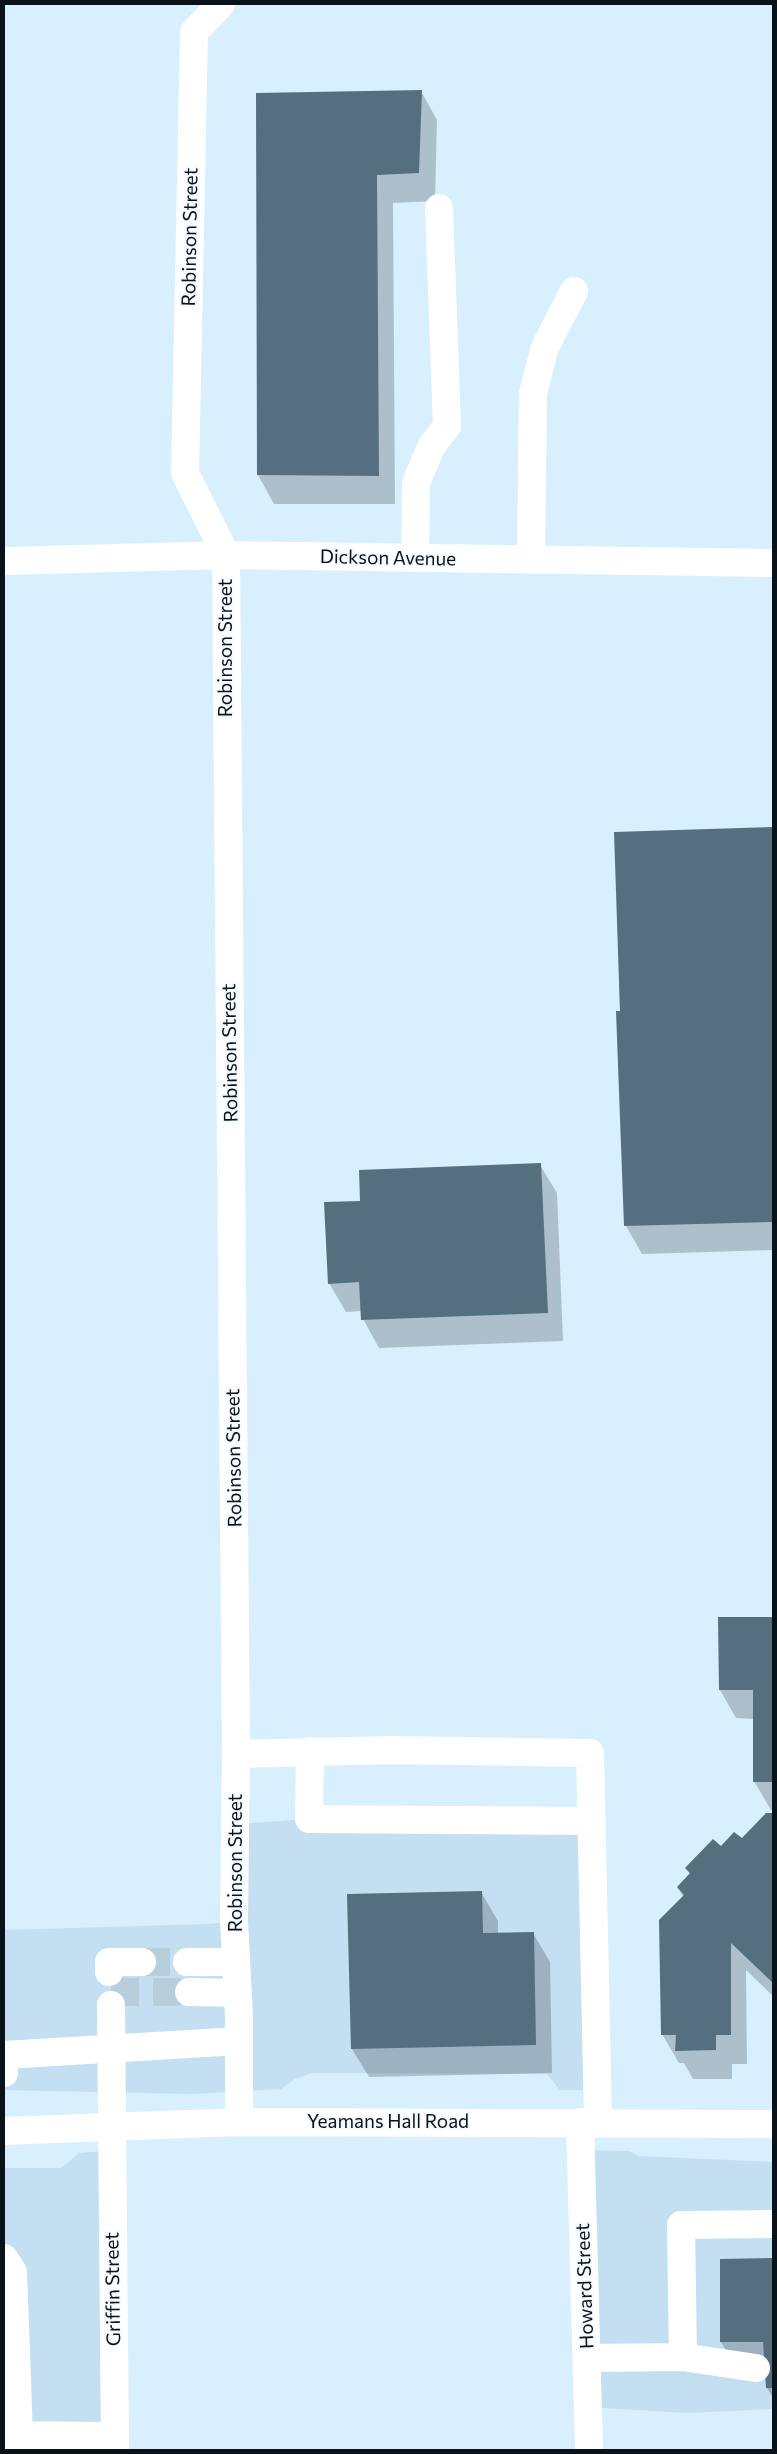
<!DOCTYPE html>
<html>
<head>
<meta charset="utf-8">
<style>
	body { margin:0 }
	#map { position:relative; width:777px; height:2454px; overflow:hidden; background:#d8effd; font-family:Commissioner,sans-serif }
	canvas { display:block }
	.frame { position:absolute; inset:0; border:5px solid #081218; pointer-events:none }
</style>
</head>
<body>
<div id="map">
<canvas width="777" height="2454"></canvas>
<div class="frame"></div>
</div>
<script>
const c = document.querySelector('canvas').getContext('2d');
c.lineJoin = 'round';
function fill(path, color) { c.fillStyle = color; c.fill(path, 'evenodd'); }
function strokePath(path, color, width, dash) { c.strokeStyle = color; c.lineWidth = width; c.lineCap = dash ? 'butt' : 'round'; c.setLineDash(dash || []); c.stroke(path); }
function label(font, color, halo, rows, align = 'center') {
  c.font = font + ' Commissioner,sans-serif'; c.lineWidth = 4; c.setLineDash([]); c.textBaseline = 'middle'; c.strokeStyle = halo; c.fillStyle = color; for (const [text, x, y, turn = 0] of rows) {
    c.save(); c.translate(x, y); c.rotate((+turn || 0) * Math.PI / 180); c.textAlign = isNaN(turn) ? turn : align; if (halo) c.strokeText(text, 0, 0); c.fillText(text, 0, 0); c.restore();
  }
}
fill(new Path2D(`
	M309,1819l283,2 5,269h-37l-13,-16 -235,-1 -17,6 -14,10 -88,5 -189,-4v-160l205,-6 25,-3 2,-97z
	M117,2150l-2,300h-111v-282h57l18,-15z
	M580,2150l49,1 9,5 135,6v247l-86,4 -99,-6z`), '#c3dff1');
fill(new Path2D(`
	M421,91l16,29 -2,81 -42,2 2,301h-121l-16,-29 -1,-381z
	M773,828v422l-131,4 -16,-28 -11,-393z
	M540,1165l17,28 6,148 -184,7 -16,-29 -1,-8 -16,1 -17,-29 32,-81z
	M719,1618l54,1v191h-2l-17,-29v-62l-18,-1 -16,-28z
	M767,1814h6v182l-27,-26 1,94h-15v15h-39l-9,-16h-5l-17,-29 21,-137 -5,-9 12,-13 -3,-6 34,-21 21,-8z
	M481,1892l17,29v13l35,-1 17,29 2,111 -183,4 -17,-28z
	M773,2259v139l-6,-10 -1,-23h-31l-14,-23v-82z`), '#0003');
fill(new Path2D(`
	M422,90l-3,83 -42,2 2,301 -122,-1 -1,-382z
	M773,827v395l-149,4 -8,-215h4l-6,-179z
	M541,1163l7,150 -187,7 -2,-38 -31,2 -4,-82 36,-1 -1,-31z
	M718,1617h55v165h-20v-92h-34z
	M766,1813h7v170l-42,-40v92h-15v15l-41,1 1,-16h-15l-2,-115 25,-25 -7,-8 13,-14 -5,-5 28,-29 8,7 13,-14 8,6z
	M482,1891l1,42 51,-1 2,113 -185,4 -4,-155z
	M773,2258v130h-7l-3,-46h-43v-83z`), '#566f7e');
strokePath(new Path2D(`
	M142,1962h45
	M111,1992h78`), '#b9cedb', 28, [28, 14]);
strokePath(new Path2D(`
	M221,4l-27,28 -9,441 41,82 10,1199 -2,167 5,96v105
	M415,558l1,-75 15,-36 16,-21 -8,-218
	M531,560l2,-167 12,-46 29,-56
	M4,561l222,-6 547,8
	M310,1751l-1,68 283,2
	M236,1754l156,-4 198,3 8,369
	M187,1962h49
	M109,1972v-10h33
	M189,1992l48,1
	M111,2005l4,445
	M4,2073v-18l235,-14
	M580,2122l9,328
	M4,2131l235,-9 534,2
	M4,2258l9,14 6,163
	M683,2357l73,11
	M587,2358l96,-1 -2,-132 92,-1
	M4,2435l110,1`), '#fff', 28);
label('19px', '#081218', '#f4fafd', [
	["Robinson Street",190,237,-89],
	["Dickson Avenue",388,558,1],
	["Robinson Street",226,648,-90],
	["Robinson Street",230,1053,-91],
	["Robinson Street",234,1458,-91],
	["Robinson Street",236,1863,-90],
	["Yeamans Hall Road",388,2122],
	["Howard Street",585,2286,-92],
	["Griffin Street",113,2289,-91]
]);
</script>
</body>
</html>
